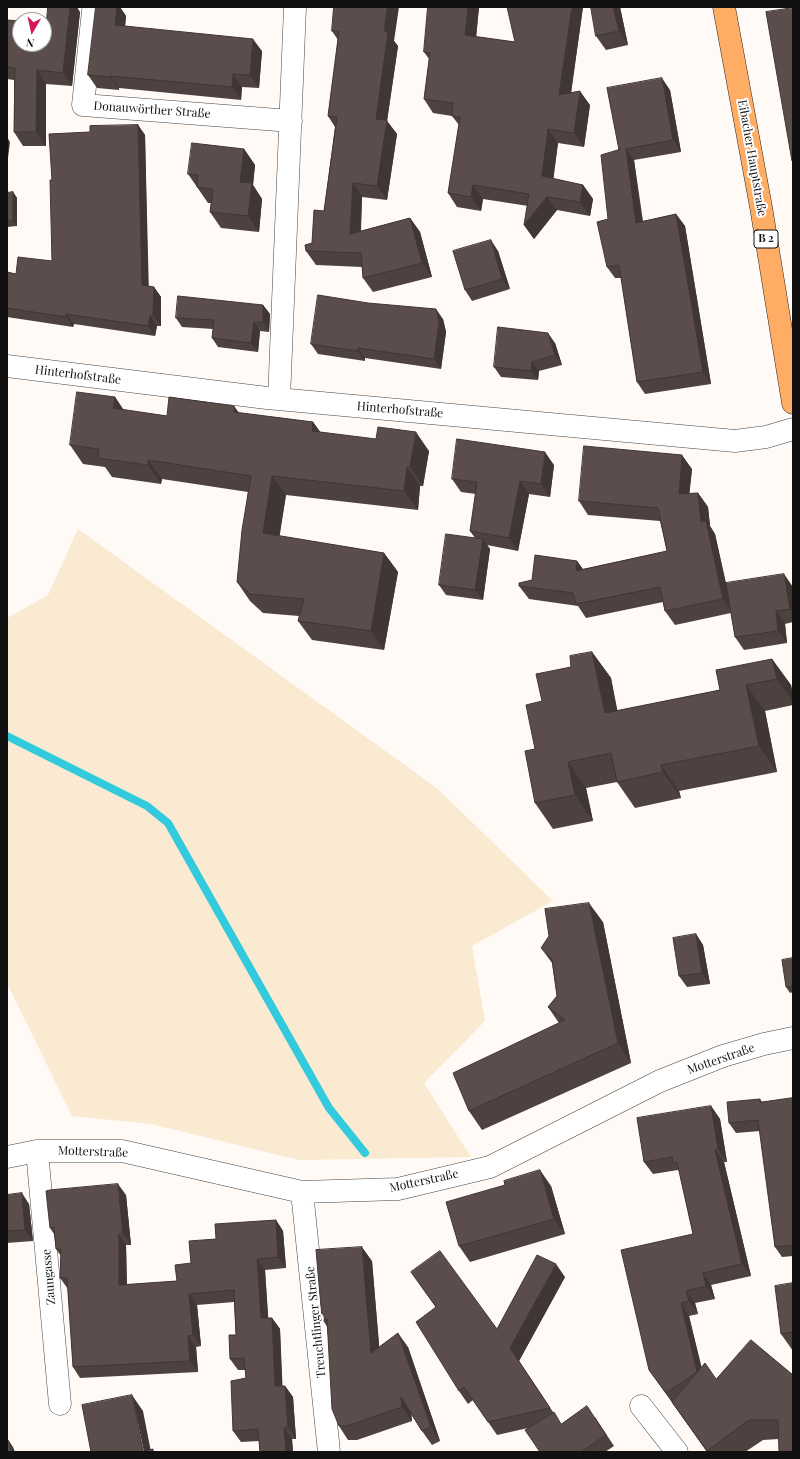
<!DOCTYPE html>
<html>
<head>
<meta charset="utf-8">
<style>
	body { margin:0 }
	#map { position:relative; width:800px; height:1459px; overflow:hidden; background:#fffaf5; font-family:"Playfair Display",serif }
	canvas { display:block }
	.frame { position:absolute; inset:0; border:8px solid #111; pointer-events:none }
	.north { position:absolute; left:12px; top:12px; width:40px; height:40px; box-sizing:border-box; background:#fff; border:1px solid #a0a0a0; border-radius:50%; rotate:189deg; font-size:11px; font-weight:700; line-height:16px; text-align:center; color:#111 }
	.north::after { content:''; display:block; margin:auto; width:14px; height:18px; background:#d21857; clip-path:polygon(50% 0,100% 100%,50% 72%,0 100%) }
</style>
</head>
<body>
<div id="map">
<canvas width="800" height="1459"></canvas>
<div class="frame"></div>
<div class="north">N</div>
</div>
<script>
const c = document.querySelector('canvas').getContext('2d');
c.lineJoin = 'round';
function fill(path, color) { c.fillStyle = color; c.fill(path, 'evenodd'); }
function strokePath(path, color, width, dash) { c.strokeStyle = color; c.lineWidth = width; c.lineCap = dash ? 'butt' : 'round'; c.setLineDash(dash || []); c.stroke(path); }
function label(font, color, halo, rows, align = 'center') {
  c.font = font + ' "Playfair Display",serif'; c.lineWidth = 4; c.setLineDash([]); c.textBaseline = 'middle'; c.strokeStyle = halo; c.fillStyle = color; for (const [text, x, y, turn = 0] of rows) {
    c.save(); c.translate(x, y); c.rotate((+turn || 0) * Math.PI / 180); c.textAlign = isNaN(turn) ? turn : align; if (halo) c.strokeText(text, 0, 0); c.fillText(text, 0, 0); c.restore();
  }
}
fill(new Path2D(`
	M78,529l360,260 115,112 -81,45 13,75 -61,62 47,74 -172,3 -148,-36 -79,-8 -65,-133v-365l41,-23z`), '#f9ead1');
strokePath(new Path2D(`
	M7,736l140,70 21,17 161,285 36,45`), '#32cadc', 8);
const minor = new Path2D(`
	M93,11l-10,94 208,16
	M7,366l260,32 468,43 31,-4 27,-8
	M279,399l16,-392
	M37,1151l23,253
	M7,1157l30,-6h85l180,41 96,-3 92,-22 170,-86 63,-25 41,-12 29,-6
	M302,1192l27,260
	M641,1406l36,46`);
const major = new Path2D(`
	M724,7l37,200 32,196`);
strokePath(minor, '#444', 23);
strokePath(major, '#222', 23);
strokePath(minor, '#fff', 22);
strokePath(major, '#ffac65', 22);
fill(new Path2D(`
	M96,7h24l6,9 -1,10 137,25 -3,37 -17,-1 -1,13 -122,-12v2l-22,-2 -9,-13z
	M334,7l60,34 4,5 -11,75 10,13 -10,66 -25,-3 -1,34 49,-13 10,14 12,45 -59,15 -10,-14 -1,-11 -46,-2 -10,-14 6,-8 12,-32 11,-84 -7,-11 10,-76 -6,-9z
	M428,7h51l-3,30 39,5 68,-35 -12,85 19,13 -6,42 -26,-4 -5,36 30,6 10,14 -3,17 -33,-6 -23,29 -10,-14 4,-19 -45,-7 -2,12 -24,-4 -9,-14 11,-68 -7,-9 -19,-3 -9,-14 5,-40 -5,-7z
	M591,7h29l8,38 -22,5 -10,-14z
	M80,12l-8,74 -26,-2v62h-23l-9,-14v-52l-7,-1v-59l39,4z
	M670,90l11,62 -47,8 9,61 33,-7 9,12 26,158 -66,10 -8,-12 -16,-104h-6l-8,-11 1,-48 11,-69z
	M138,125l7,10 3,151 6,1 7,10v29h-4l-2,10 -81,-12 -1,3 -66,-10v-45l9,2 36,-13v-81l38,-48z
	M244,149l11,16 -2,20 9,14 -3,33 -38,-4 -11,-16 1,-9h-3l-20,-29z
	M13,192l4,6v28l-10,1v-34z
	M498,251l12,38 -38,12 -7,-11z
	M263,305l7,9 -1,18 -9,-1 -2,21 -40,-5 -6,-9 1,-9 -31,-2 -6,-9z
	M443,319l3,13 -5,37 -76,-11v3l-47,-7 -7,-10z
	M555,343l7,22 -23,6 -1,9 -37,-3 -7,-10z
	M115,397l8,13 44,6 73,-3 73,9 7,10 109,19 -6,35h-3l-2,24 -132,-15 -7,41 105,17 14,19 -14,78 -72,-10 -14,-19 1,-5 -36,-3 -13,-12 -13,-19 11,-90 -86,-13 -1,5 -49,-7 -7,-10 -22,-3 -13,-19z
	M554,465l-4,32 -21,-3 -11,57 -31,-6 3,4 -7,51 -37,-5 -7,-10 36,-47 -5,-7 6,-37 -15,-2 -9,-13z
	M692,469l-3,25 9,-1 10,14 2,19 5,8 11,49 67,4v35l-8,2 2,19 -43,7 -9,-13 -4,-24 -56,12 -10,-14 -2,-9 -77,16 -8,-12 -49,-7 -10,-13 58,-25 6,8 84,-18 -7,-30 -72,-6 -9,-14z
	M592,652l19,26 6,33 103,-21 52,-31 19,26 2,11v9l-28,6 12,61 -98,19 2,7 -46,10 -18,-26 -31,6 7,33 -40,8 -18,-26v-54l7,-48 29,-34z
	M603,922l28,141 -149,67 -13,-19 90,-88 -11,-16 9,-11 -5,-33 -11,-15z
	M696,934l7,11 7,39 -23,3 -8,-11z
	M793,958v34l-3,1 -4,-6z
	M793,1098v158l-11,1 -7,-10 -15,-116 -24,2 -7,-10 31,-24 2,3z
	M711,1106l9,13 7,43h-3l27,114 -40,9 4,14 -20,4 3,11 -9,2 12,51 15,12 77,-4v77h-14v-13l-16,1 -18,12h-38l-58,-82 44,-136 -14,-63 -1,-1 -25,4 -9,-12z
	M551,1186l14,48 -95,28 -11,-16z
	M7,1195l22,9 4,37 -26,2z
	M126,1195l5,50h-5l1,40 50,-4 14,-18 25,-24 60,-19 7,11 3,37 -21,2 3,48h4l8,11 2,57h3l8,11 3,42h-4l1,13h-33l-1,-11 -18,1 -8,-11 13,-53 -1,-8h-7l-8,-11 6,-24 -2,-33 -37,3 4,41 -5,1 2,25 -118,6 -7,-11 -5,-78 -8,-11 1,-22 -5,-7 -2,-15 -4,-6z
	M372,1261l7,86h29l32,94 -8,4 -10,-14 -11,-17 1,7 -55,19h-9l-9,-14 -11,-98 -6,-9z
	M411,1272l86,57 68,-52 -46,84 42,63 34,-7 19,29 -9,6h-65l-12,-24 -31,7 -24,-35 -5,4 -9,-13 -23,-84z
	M793,1283v68l-12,-17z`), '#4e4241');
fill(new Path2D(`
	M70,7h7l3,5 -8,74 -9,-13z
	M117,7h3l6,9 -2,22 -9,-13z
	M387,7h12l-5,34 4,5 -11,75 10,13 -10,66 -10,-14 -1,-67 8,-88z
	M468,7h11l-4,42 -10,-14z
	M572,7h11l-14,101 -10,-13z
	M613,7h7l8,38 -9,-14z
	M253,39l9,12 -3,37 -9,-13z
	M37,70l9,14v62l-10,-14z
	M233,74l9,13 -1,13 -9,-13z
	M110,76l9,12v2l-9,-13z
	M662,78l8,12 11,62 -8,-12z
	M580,91l10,14 -6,42 -10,-14z
	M138,125l7,10 4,161 -7,-11z
	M548,129l10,14 -6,47 -10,-14z
	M7,137l3,5 -3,24z
	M244,149l11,16 -2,20 9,14 -3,33 -11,-16 -8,-34z
	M626,149l8,11 10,75 -8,-12z
	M353,183l9,14 -2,51 -10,-14z
	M473,185l10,14 -2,12 -10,-14z
	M583,185l10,14 -3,17 -10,-14z
	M13,192l4,6v28l-4,-5z
	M547,197l10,13 -23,29 -10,-14z
	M676,214l9,12 26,158 -8,-12z
	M410,218l10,14 12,45 -10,-14z
	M491,240l7,11 12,38 -8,-10z
	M154,287l7,10v29l-8,-10z
	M263,305l7,9 -1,18 -6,-10z
	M436,309l7,10 3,13 -5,37 -7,-10z
	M66,314l8,10 -1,3 -7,-10z
	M150,316l7,10 -2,10 -7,-10z
	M254,322l6,9 -2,21 -7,-9z
	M548,333l7,10 7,22 -7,-10z
	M358,348l7,10v3l-7,-10z
	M532,362l7,9 -1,9 -7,-9z
	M115,397l13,19 -15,-8z
	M234,406l14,19 -14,-13z
	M313,422l14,19 -15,-10z
	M416,432l13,19 -6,35 -13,-19z
	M545,452l9,13 -4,32 -9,-13z
	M682,455l10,14 -4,39 -9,-14z
	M148,460l14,19 -1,5 -13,-19z
	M407,467l13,19 -2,24 -14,-19z
	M272,476l14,19 -9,58 -14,-20z
	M520,481l9,13 -11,57 -9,-13z
	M698,493l10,14 2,19 5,8 17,78 -9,-13 -22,-77z
	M483,539l7,10 -7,51 -8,-10z
	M384,553l14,19 -14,78 -13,-19z
	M577,561l10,14 -11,-4z
	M784,574l9,13v26l-3,-4z
	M776,611l9,13 2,19 -9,-12z
	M592,652l19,26 12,61 -18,-26z
	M772,659l19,26 2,11v6l-16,-23z
	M746,685l19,26 12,61 -18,-26z
	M568,762l18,26 7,33 -18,-26z
	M661,765l18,26 2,7 -18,-26z
	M589,903l14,19 28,141 -13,-20z
	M696,934l7,11 7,39 -8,-11z
	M711,1106l9,13 7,43 -9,-13z
	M715,1150l9,12 27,114 -9,-12z
	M540,1170l11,16 14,48 -11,-15z
	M118,1184l8,11 5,50 -8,-12z
	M22,1193l7,11 4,37 -8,-11z
	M276,1220l7,11 3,37 -8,-11z
	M119,1234l7,11 1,51 -8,-11z
	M362,1247l10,14 9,106 -10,-14z
	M257,1259l8,11 4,59 -8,-11z
	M556,1264l9,13 -46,84 40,60 -49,-73z
	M703,1273l8,12 4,14 -9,-13z
	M686,1291l9,12 3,11 -9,-13z
	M189,1294l8,11 4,41 -8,-11z
	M681,1303l8,13 17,69 -9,-13z
	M272,1318l8,11 3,68 -8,-11z
	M398,1333l10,14 32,94 -9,-14z
	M188,1336l8,11 2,25 -8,-11z
	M285,1386l8,11 3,42 -8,-12z
	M132,1395l11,16 8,41h-7z
	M401,1397l10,14 1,10 -10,-14z
	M284,1428l8,11 1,13h-6l-1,-1z
	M7,1438l6,9 2,5h-3z`), '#403635');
const building = new Path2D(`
	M48,7h22l-7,66 -26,-3 -1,62h-22l1,-64 -8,-1v-47l13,1v23h24v-21l2,1z
	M96,7h21l-2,18 138,14 -3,36 -17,-1 -1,13 -122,-11v1l-22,-2z
	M334,7h53l-3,24 4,1 -12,87 11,1 -10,66 -24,-3 -3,51 60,-16 12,45 -59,15 -2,-25 -55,-2 -1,-6 7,-2 2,-33 10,1 13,-94 -9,-1 11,-85h-7z
	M428,7h40l-3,28 50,7 -8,-35h65l-13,88 21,-4 -6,42 -26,-4 -6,47 41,9 -3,17 -33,-5 -23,28 5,-31 -56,-9 -2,12 -23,-4 12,-76 -8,-1 1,-13 -29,-4 6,-46 -6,-1z
	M591,7h22l6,24 -23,5z
	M793,8v152l-1,1 -26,-149z
	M662,78l11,62 -47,9 10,74 40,-9 27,158 -66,10 -18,-117 -12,2 -10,-45 11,-3 -7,-64 20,-6 -2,1 -12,-62z
	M138,125l4,160 12,2 -1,29h-3l-2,10 -82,-12v3l-59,-9v-36l9,2 2,-17 34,4 -2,-81h2l-3,-46 41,-2v-6z
	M192,143l52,6 -4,33 12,1 -4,33 -38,-4 3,-23 -16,-2 1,-12 -10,-1z
	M13,192v29h-6v-28z
	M491,240l11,39 -37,11 -12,-39z
	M318,295l50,8 68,6 3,13 -5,37 -76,-11v3l-47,-7z
	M178,296l85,9v17h-9l-3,21 -39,-5 2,-18 -38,-2z
	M498,327l50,6 7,22 -23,7 -1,9 -37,-4z
	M77,392l38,5 -2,11 54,8 2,-19 65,9v6l79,10 -1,9 64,8 2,-12 38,5 -6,35h-3l-3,24 -132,-15 -9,57 121,20 -13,78 -73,-10 6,-22 -54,-5 -13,-12 5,-52 9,-54 -103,-16v5l-50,-7 1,-9 -29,-4z
	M457,439l88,13 -4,32 -21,-3 -11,57 -39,-7 7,-49 -25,-3z
	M584,446l98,9 -3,39 19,-1 3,29 5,-1 17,78 -58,12 -5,-24 -84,17 -3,-11 -54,-7v-3l13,-3 3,-25 42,6 -1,10 91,-20 -9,-43 -79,-7z
	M446,534l37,5 -8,51 -36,-5z
	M784,574l6,35 -14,2 2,20 -43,6 -9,-54z
	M592,652l13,61 115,-23 -4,-20 56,-11 5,20 -31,6 13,61 -98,19 2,7 -46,10 -6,-29 -43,9 7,33 -40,8 -10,-52 10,-2 -9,-44 16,-4 -6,-27 35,-7 -1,-11z
	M589,903l29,140 -149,68 -16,-38 112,-53 -17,-13 9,-11 -5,-37 -11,-11 8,-12 -4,-27z
	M696,934l6,39 -23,3 -6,-38z
	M793,958v28l-7,1 -4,-27z
	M793,1098v147l-18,2 -17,-127 -29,3 -2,-21 33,-3v3z
	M711,1106l7,43 -3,1 27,114 -39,9 3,13 -20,5 3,10 -8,2 16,69 -31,21 -17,-23 -28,-120 72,-16 -16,-72 -4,1 -1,-6 -28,5 -7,-44z
	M540,1170l14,49 -95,27 -13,-44 59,-17 -1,-4z
	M118,1184l5,49 -4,1v51l58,-4 -2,-16 16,-2 -2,-22 27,-2 -1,-15 61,-4 2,37 -21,2 4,59h11l3,68h10l3,41 -4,1 2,23 -3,1h-23l-2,-23 -25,2 -2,-50 15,-3 -2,-20 -14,1 -1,-24h7l-2,-45 -45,4 4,41 -5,1 2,25 -117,6 -6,-89h-7l1,-29h-5l-2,-22 -4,1 -4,-37 4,-1z
	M22,1193l3,37 -18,1v-36z
	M362,1247l9,106 27,-20 33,94 -9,4 -21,-34 1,10 -55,19h-8l-7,-17 -5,-90h-5l-6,-69z
	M440,1251l57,78 40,-74 19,9 -46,84 40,60 -62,14 -24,-35 -5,4 -43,-69 20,-15 -25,-35z
	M793,1283v49l-12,2 -6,-48z
	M751,1340l42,35v76l-14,1 -1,-32h-29l-42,31 -35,-49 33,-39 11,16z
	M132,1395l11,56 10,-2v3h-62l-9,-47z
	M587,1406l19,29 -25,17h-41l-15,-22 29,-18 7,12z
	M7,1438l5,14h-5z`);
fill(building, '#5b4d4c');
strokePath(building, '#403635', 1);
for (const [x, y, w] of [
	[766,239,24]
]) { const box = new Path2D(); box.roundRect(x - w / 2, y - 9, w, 18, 3); c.fillStyle = '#fff'; c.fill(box); strokePath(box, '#111', 1); }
label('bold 11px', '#111', null, [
	["B 2",766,239]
]);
label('12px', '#111', '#fff', [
	["Donauwörther Straße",152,110,4],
	["Eibacher Hauptstraße",752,158,80],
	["Hinterhofstraße",78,375,7],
	["Hinterhofstraße",400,410,5],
	["Motterstraße",721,1059,-19],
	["Motterstraße",93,1152,2],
	["Motterstraße",424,1181,-12],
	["Zaungasse",49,1277,-95],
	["Treuchtlinger Straße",316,1322,-96]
]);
</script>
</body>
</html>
